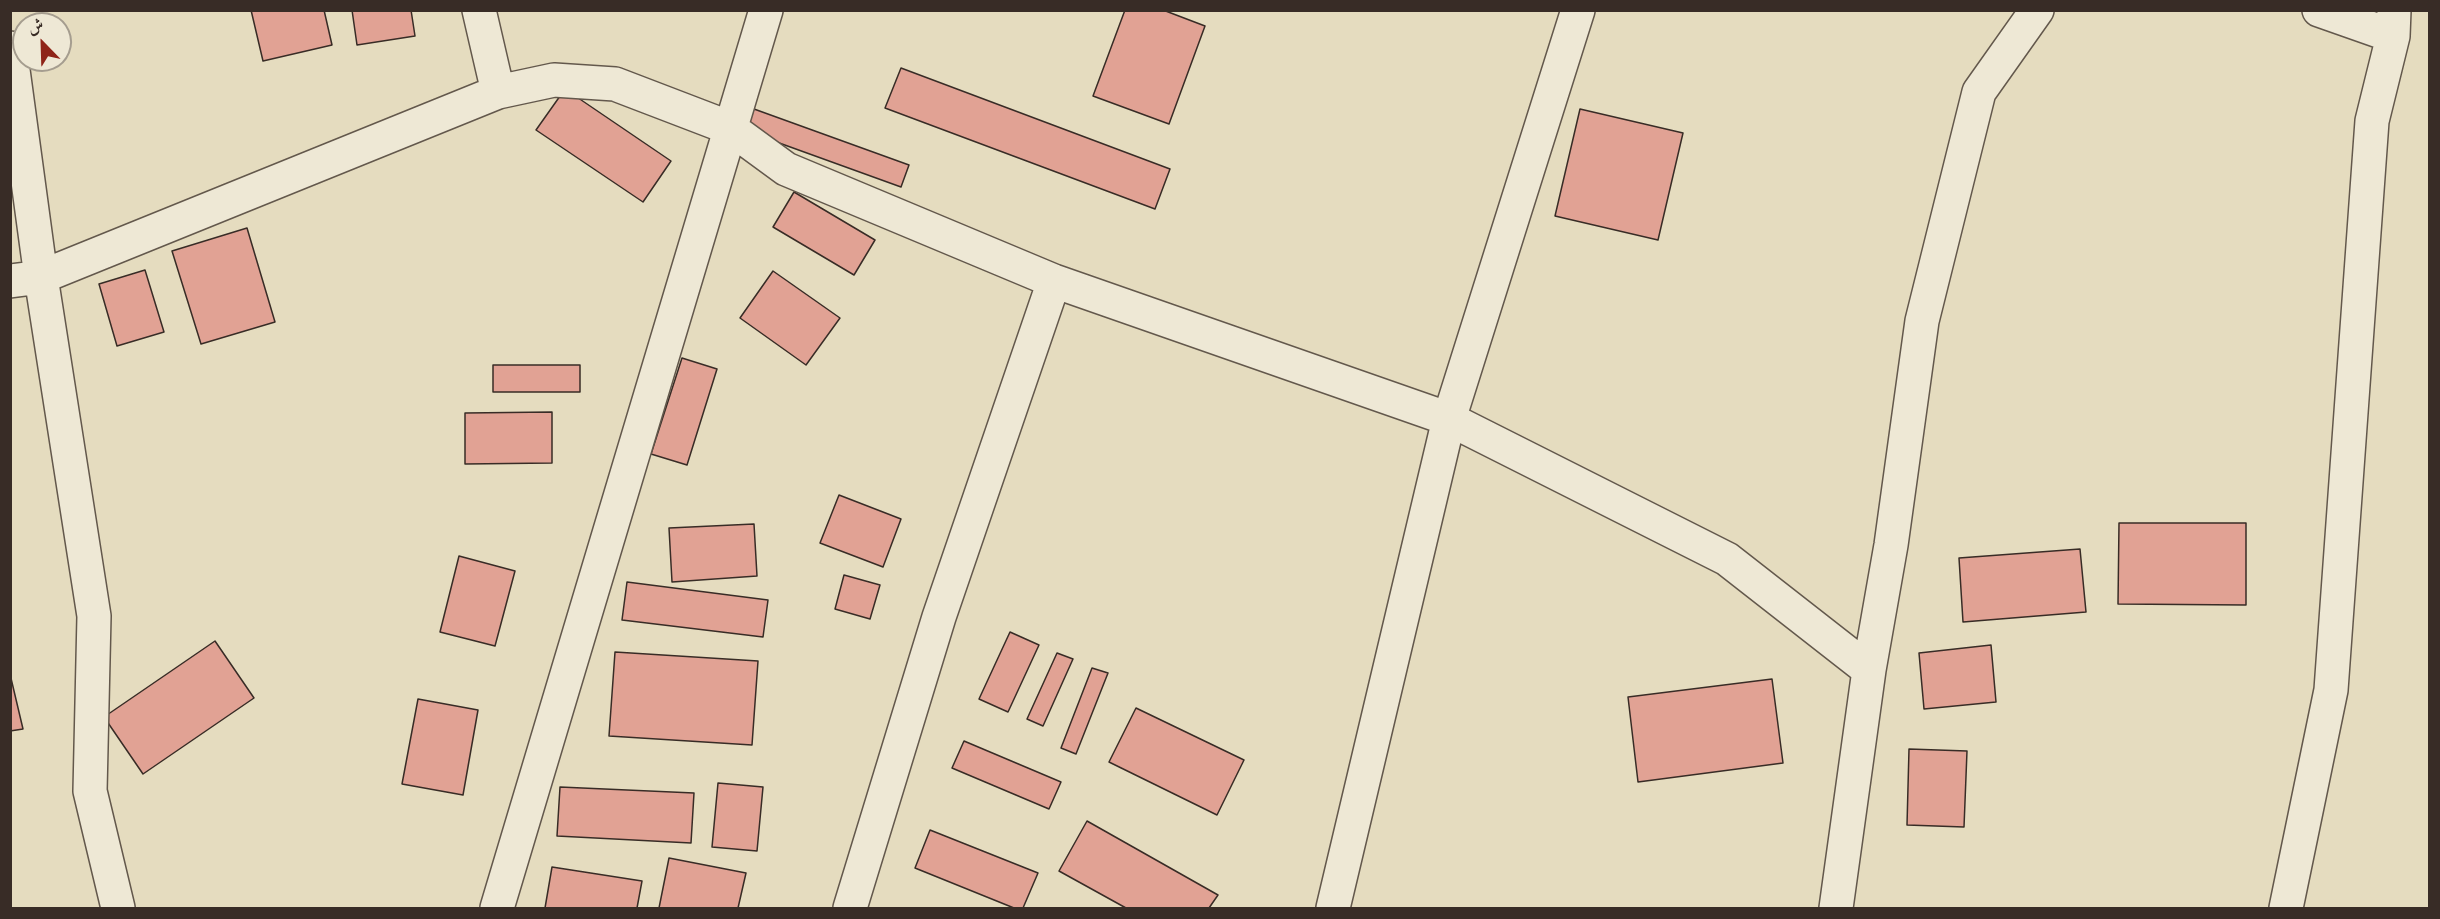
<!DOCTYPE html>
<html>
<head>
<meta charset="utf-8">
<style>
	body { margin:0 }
	#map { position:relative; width:2440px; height:919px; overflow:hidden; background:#e5dcbf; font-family:"IM FELL English",Amiri,serif }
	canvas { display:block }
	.frame { position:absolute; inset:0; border:12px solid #382c26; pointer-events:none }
	.north { position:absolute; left:12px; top:12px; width:60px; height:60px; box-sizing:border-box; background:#eee8d5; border:2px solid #a59d8f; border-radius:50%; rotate:337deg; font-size:16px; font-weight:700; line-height:24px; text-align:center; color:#382c26 }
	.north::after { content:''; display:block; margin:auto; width:21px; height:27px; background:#8f2418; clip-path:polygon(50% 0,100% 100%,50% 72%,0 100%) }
</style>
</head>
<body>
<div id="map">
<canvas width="2440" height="919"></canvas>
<div class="frame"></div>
<div class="north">ش</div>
</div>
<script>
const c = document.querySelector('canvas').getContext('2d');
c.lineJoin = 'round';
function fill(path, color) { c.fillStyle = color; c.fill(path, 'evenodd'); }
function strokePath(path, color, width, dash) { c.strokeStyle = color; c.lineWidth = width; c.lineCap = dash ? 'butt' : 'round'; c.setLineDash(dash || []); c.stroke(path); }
const building = new Path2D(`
	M251,10h73l8,35 -69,16z
	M352,10h59l4,26 -58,9z
	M1125,10h38l42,16 -36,98 -76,-28z
	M901,68l269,101 -15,40 -270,-101z
	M565,89l106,72 -28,41 -107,-72z
	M754,109l155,56 -8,22 -155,-56z
	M1580,109l103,24 -25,107 -103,-24z
	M794,192l81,48 -21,35 -81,-48z
	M247,228l28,94 -74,22 -29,-93z
	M145,270l19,62 -47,14 -18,-62z
	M773,271l67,47 -34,47 -66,-47z
	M682,358l35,11 -30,96 -36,-11z
	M493,365h87v27h-87z
	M552,412v51l-87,1v-51z
	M839,495l62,24 -18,48 -63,-24z
	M2119,523h127v82l-128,-1z
	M754,524l3,52 -85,6 -3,-54z
	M2080,549l6,63 -123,10 -4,-64z
	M459,556l56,15 -20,75 -55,-14z
	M844,575l36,10 -10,34 -35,-10z
	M627,582l141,18 -5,37 -141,-17z
	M1010,632l29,13 -31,67 -29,-13z
	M215,641l39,57 -111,76 -39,-57z
	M1991,645l5,57 -72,7 -5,-56z
	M615,652l143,9 -6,84 -143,-9z
	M1057,653l16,6 -30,67 -16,-7z
	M1092,668l16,5 -32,81 -15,-6z
	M10,674l13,55 -13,2z
	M1772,679l11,84 -145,19 -10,-85z
	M418,699l60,11 -15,85 -61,-11z
	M1136,708l108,52 -27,55 -108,-53z
	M964,741l97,41 -12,27 -97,-41z
	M1909,749l58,2 -3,76 -57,-2z
	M718,783l45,4 -6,64 -45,-4z
	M560,787l134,6 -3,50 -134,-7z
	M1087,821l131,74 -9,13h-83l-67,-37z
	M930,830l108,43 -15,35h-9l-99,-40z
	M669,858l77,15 -8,35h-79z
	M552,867l90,14 -5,27h-92z`);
fill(building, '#e1a294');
strokePath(building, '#382c26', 1.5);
const minor = new Path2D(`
	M479,10l19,82
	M2319,10l74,26
	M10,48l31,229 53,339 -4,175 28,117
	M10,281l31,-4 457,-185 56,-12 61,4 115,44 56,41 268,112 395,138 278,140 142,111
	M497,908l269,-898
	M850,908l89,-291 115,-336
	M1333,908l116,-489 129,-409
	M1836,908l33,-238 22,-125 31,-224 57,-229 58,-82
	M2286,908l45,-218 41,-569 21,-85 1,-26`);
strokePath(minor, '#63584c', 36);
strokePath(minor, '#eee8d5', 33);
</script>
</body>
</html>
